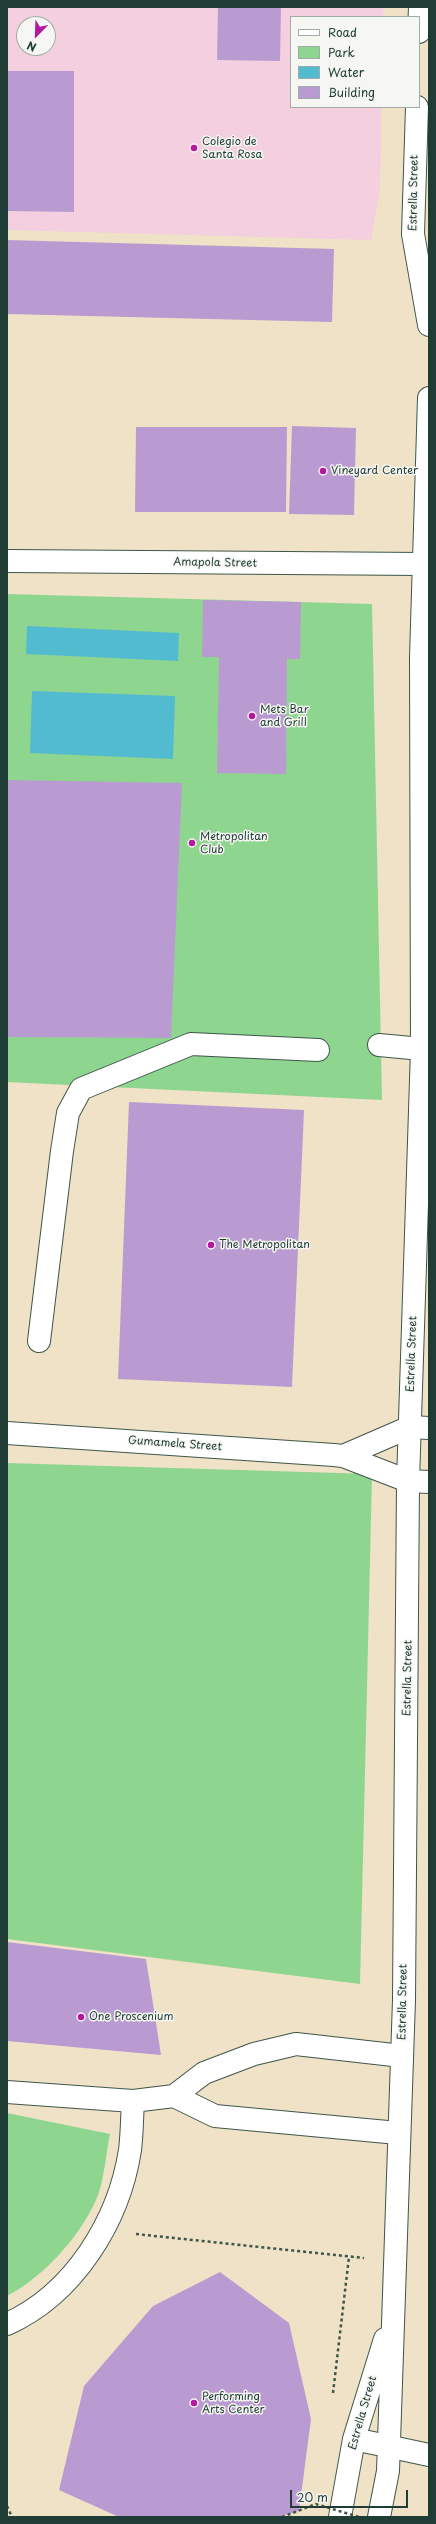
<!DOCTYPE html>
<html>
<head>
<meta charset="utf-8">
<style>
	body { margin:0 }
	#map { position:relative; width:436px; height:2524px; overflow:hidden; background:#efe2c7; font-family:"Playpen Sans",sans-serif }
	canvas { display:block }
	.frame { position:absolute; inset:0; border:8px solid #1f3d34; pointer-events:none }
	.legend { position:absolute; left:290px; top:16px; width:130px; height:92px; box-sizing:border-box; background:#f6f6f2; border:1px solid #a0aca6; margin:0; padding:5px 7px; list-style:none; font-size:12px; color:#1f3d34 }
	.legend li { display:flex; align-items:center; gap:8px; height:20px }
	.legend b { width:20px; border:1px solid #a0aca6 }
	.north { position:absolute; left:16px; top:16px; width:40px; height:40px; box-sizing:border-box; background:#f6f6f2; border:1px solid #a0aca6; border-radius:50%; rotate:203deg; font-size:11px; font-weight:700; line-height:16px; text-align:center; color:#1f3d34 }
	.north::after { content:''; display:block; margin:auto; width:14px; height:18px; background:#b5179e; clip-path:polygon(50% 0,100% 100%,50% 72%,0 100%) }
	.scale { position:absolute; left:290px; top:2490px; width:118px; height:18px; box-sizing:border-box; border:2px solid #1f3d34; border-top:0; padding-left:5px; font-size:12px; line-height:14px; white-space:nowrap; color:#1f3d34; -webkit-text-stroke:3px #f6f6f2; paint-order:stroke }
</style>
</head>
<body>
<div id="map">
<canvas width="436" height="2524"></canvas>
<div class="frame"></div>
<ul class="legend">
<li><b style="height:5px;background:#fff"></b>Road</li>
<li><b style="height:11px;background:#8ed58f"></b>Park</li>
<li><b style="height:11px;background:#53bbd0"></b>Water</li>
<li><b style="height:11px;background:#ba9bd1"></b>Building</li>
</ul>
<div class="north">N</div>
<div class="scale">20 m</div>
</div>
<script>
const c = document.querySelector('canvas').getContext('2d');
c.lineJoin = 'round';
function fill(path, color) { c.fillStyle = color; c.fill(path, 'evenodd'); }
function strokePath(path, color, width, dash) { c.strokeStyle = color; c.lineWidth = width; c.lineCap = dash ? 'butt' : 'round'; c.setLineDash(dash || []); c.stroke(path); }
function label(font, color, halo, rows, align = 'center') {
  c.font = font + ' "Playpen Sans",sans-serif'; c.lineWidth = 3; c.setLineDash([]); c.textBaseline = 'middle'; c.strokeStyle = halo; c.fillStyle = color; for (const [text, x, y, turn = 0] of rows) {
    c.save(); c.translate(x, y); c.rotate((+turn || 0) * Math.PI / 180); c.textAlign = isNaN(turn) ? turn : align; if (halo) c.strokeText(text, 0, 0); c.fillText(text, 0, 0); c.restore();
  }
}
fill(new Path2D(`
	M7,7h377l-1,10h-92v90h90l-1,81 -9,52 -364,-10zM24,24h24v24h-24z`), '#f3cfdf');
fill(new Path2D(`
	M7,594l365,10 10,496 -375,-18z
	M7,1463l365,11 -12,510 -353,-45z
	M7,2113l103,21c-4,19 -6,49 -14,66 -16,37 -54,78 -89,96z`), '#8ed58f');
fill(new Path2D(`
	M27,626l152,7 -1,28 -152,-7z
	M32,691l143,5 -2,63 -143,-6z`), '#53bbd0');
fill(new Path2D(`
	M218,7h63l-1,54 -63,-1z
	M7,71h67v141l-67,-1z
	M7,240l327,9 -2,73 -325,-8z
	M292,426l64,2 -2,87 -65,-1z
	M136,427h151l-1,85h-151z
	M203,600l98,2 -1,57h-13l-1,115 -69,-1 2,-116h-17z
	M7,780l175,3 -11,255 -164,-1z
	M129,1102l175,8 -12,277 -174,-8z
	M7,1942l139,17 15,96 -154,-14z
	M220,2272l69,51 22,96 -12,92 -21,6h-159l-60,-27 25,-104 69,-80z`), '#ba9bd1');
const minor = new Path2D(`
	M7,561l416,3
	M379,1045l43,4
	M39,1341l23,-190 6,-38 13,-24 110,-45 127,6
	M7,1433l327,22 9,1 65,25 21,1
	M343,1456l67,-29 19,1
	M7,2092l126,9 41,-5 30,-23 50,-19 42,-10 106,12
	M174,2096l41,20 183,17
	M7,2324c67,-30 112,-103 123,-174 2,-16 2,-33 3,-49`);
const major = new Path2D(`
	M419,32l1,-25
	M417,107l-4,127 16,91
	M354,2439l75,16
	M340,2517l14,-78 31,-100
	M379,2517l9,-46 16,-471 4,-519 14,-432 -1,-392 8,-259`);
strokePath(minor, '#3e564a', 24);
strokePath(major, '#3e564a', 24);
strokePath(new Path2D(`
	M136,2234l228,24
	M333,2393l16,-136
	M7,2506l5,11`), '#3e564a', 2.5, [3, 3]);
strokePath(minor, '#fff', 22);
strokePath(major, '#fff', 22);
strokePath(new Path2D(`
	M282,2517l34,-13 43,13`), '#3e564a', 2.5, [3, 3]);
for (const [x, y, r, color] of [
	[194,148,4,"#b5179e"],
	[323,471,4,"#b5179e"],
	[252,716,4,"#b5179e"],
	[192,843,4,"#b5179e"],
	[211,1245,4,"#b5179e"],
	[81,2017,4,"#b5179e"],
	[194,2403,4,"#b5179e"]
]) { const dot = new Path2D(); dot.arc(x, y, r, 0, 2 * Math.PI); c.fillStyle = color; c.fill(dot); strokePath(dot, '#f6f6f2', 1.5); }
label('11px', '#1f3d34', '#f6f6f2', [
	["Colegio de",202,142],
	["Santa Rosa",202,155],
	["Vineyard Center",331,471],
	["Mets Bar",260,710],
	["and Grill",260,723],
	["Metropolitan",200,837],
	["Club",200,850],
	["The Metropolitan",219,1245],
	["One Proscenium",89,2017],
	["Performing",202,2397],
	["Arts Center",202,2410]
], 'left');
label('11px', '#1f3d34', '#f6f6f2', [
	["Estrella Street",414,193,-89],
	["Amapola Street",215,563,1],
	["Estrella Street",412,1354,-88],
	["Gumamela Street",175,1444,4],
	["Estrella Street",408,1678,-89],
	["Estrella Street",403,2002,-89],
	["Estrella Street",363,2413,-74]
]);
</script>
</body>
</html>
